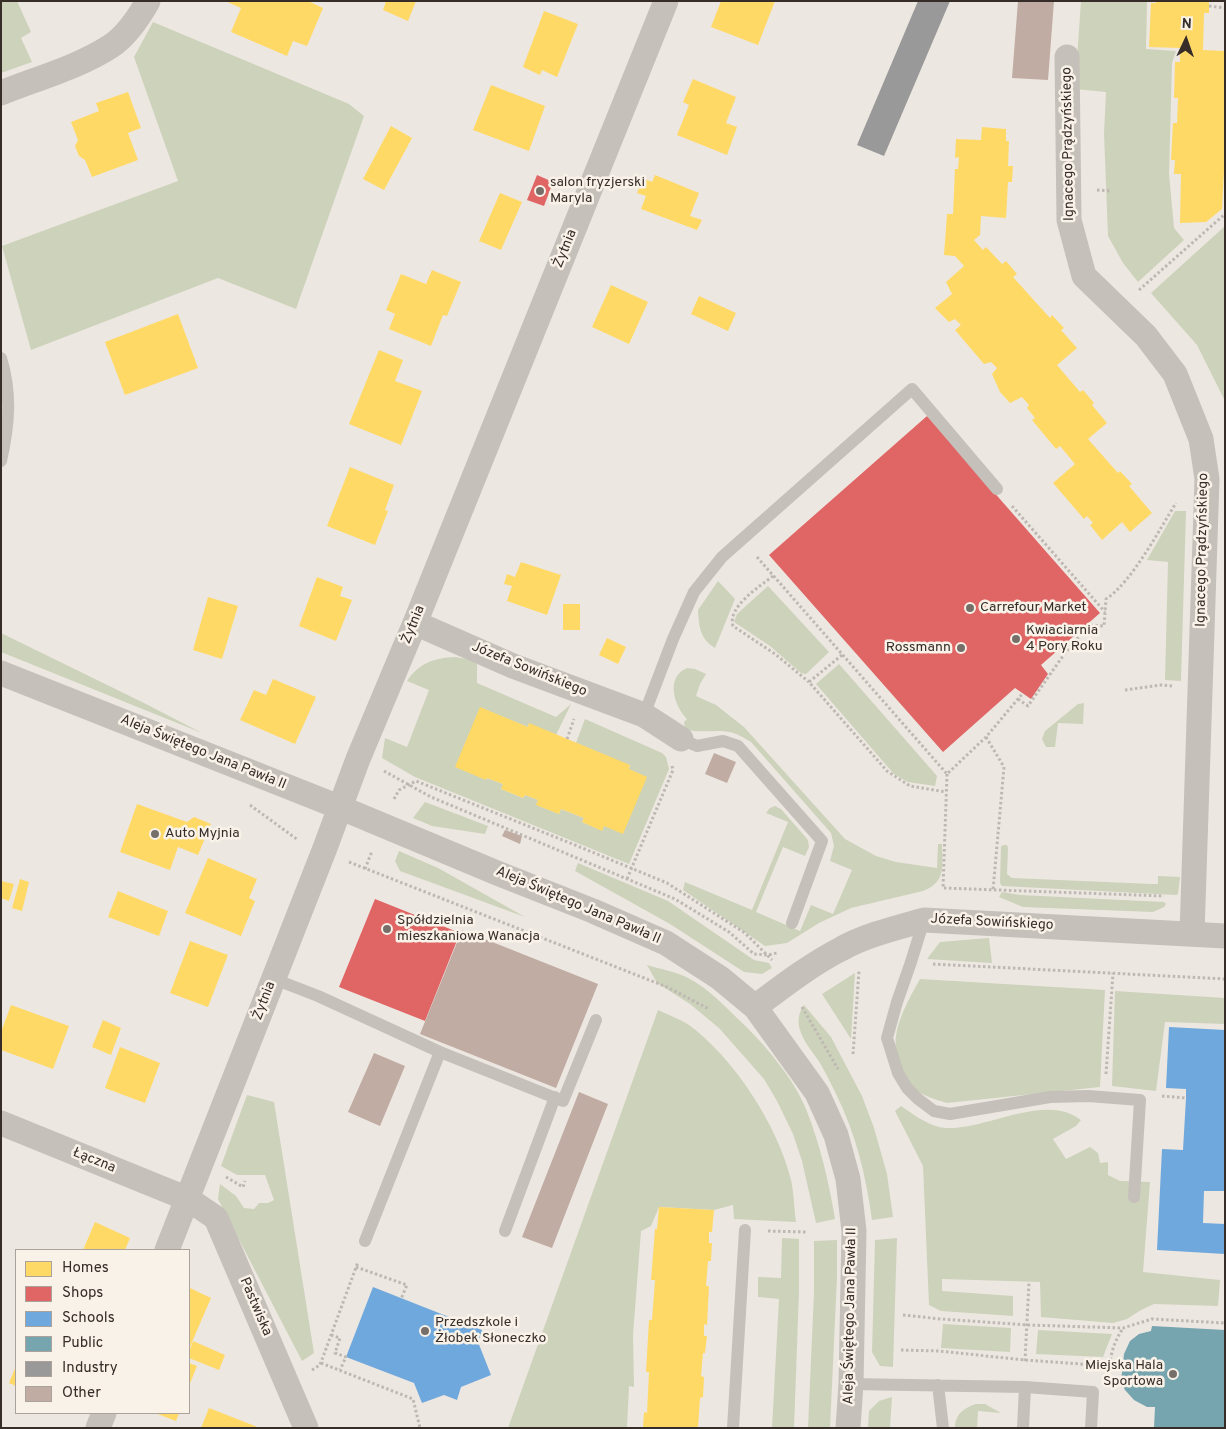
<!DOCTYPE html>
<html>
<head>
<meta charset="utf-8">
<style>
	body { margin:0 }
	#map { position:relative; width:1226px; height:1429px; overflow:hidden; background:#ede7e1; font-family:Overpass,sans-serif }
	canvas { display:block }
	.frame { position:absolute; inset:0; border:2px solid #362d28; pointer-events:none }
	.legend { position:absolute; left:15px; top:1249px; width:175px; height:165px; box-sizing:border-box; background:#f9f2e8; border:1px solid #aba39b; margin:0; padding:6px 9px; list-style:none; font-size:15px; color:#362d28 }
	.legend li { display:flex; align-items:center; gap:10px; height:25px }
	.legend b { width:25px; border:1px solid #aba39b }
	.north { position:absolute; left:1161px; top:15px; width:50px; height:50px; -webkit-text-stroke:4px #f9f2e8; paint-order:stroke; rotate:3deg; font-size:14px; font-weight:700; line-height:20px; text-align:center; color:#362d28 }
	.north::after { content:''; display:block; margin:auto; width:18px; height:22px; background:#362d28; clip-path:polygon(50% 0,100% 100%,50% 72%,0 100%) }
</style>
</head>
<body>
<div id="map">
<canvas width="1226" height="1429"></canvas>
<div class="frame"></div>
<ul class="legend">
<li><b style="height:14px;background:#ffd966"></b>Homes</li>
<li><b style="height:14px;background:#e06666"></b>Shops</li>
<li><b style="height:14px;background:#6fa8dc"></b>Schools</li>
<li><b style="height:14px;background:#76a5af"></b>Public</li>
<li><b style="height:14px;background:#999"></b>Industry</li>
<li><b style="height:14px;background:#c0aca3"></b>Other</li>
</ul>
<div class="north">N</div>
</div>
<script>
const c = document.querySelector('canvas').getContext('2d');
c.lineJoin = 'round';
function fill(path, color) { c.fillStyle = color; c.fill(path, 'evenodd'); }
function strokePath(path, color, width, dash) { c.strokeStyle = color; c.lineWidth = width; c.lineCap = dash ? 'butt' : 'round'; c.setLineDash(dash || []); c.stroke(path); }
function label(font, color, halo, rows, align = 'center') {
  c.font = font + ' Overpass,sans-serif'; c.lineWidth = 5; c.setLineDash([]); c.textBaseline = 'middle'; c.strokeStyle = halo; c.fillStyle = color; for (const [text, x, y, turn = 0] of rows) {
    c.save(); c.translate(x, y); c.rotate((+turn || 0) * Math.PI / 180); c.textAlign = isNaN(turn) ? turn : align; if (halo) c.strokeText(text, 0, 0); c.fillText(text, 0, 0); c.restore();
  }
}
fill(new Path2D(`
	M1,1h16l14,31 -10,6 11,24 -31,11z
	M1081,1h66l-1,48 30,2 -4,12 -3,111 5,54 10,12 -46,42 -15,-19 -15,-27 -4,-103 2,-41 -31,-3z
	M153,22l196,82 15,12 -68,193 -78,-31 -187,72 -29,-104 176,-65 -44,-124z
	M1225,226v175l-28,-56 -46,-52z
	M1175,511h11l-5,170 -16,-1 3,-118 -21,-2z
	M718,581l17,18 -20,49c-15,-9 -16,-21 -17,-38z
	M768,586l61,66 -23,22 -5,-1 -31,-27 -36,-24 3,-8z
	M1,633l143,70 58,30 -201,-81z
	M455,657l12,2 10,5v19l79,34 15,-13 -15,31 -27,-11 -1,3 -48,-19 6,72 1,-2 16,6 -2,5 22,9 2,-3 13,5 -1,5 22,9 2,-5 23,9 -2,4 20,8 28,-64 -54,-23 9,-24 77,34 4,4 3,12 -40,95 -214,-87 -33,-19 3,-20 22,9 22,-57 -22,-9c12,-18 27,-23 48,-24z
	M839,664l98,112 -2,10 -27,-4 -14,-8 -78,-90z
	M687,668l8,1 11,5 -6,10 -4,12 20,9 28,22 101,112 31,17 20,6 41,6 1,-24h4c0,21 5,38 -19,47l-72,17 -32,15 -32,20 -22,3 -82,-56 2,-8 67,28 36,-88 -22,-9 4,-5 5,-2 6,3 27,31 1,7 -4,9 -22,-9 -27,65 44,19 11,-26 22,9 19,-44 -22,-9 4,-15 -3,-13 -80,-91c-7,-4 -14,-9 -22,-10 -15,-3 -27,2 -44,-3l-1,-7 3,-3c-13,-13 -22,-42 0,-51z
	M1084,703l-1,21 -25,-1 -3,24h-9l-4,-8 3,-8 33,-27z
	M425,802l63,24 -3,8 -53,-8 -19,-8z
	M1004,845h3l1,3 -1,26 5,4 140,6h6v-8l22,1 -2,17 -2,1 -174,-9 -2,-3 1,-37z
	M399,851l39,17 87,49 -125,-46 -5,-10z
	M578,863l90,38 86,59 15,3 3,5 -10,6 -18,-2 -74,-48 -95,-53z
	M1002,892l18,3 144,7 2,2 -2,3 -11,5 -130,-5 -24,-10z
	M989,938l3,25 -65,-4 13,-17z
	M647,965c13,4 31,7 43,14 18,10 33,25 47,39 25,23 56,59 69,91 14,35 23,73 29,110l-19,4 -14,-62 -9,-27 -16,-33 -13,-22 -45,-51 -29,-24 -33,-21z
	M855,973l-4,66 -29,-45z
	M920,979l185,11 -5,97 -153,16c-26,-8 -39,-12 -47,-40 -1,-5 -3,-10 -4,-15 -3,-22 14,-51 24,-69z
	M1115,991l110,7v26l-60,-2 -9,69 -44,-5z
	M804,1005l27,32 31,59 12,32 13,46 6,43 -21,3c-6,-44 -16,-86 -36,-126 -5,-10 -10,-21 -16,-31 -7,-11 -16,-20 -20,-33 -3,-8 -1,-19 4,-25z
	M658,1010c10,5 22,9 31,15 45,33 89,101 102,155 3,13 3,28 5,42l-62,-3 -1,-14 -19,5 -55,-3 -8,19 -10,5 -8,104 1,52 -5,-1 -2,42h-119z
	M247,1095l27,7 40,251 -12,8 -84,-162 2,-15 16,12 8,12 10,1 5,-6h9l6,-3 -9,-25h-28l-16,-9z
	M901,1106c13,9 29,21 45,22 41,2 99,-36 135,-8l-5,6 -23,13 13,20 24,-12 8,6 2,10 8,-1v13l12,6 30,1 -7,90 77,8 -2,26 -64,-2 -13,6 -14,9 -14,4 -72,-6 -1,-35 -98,-3v12l71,5v20l-72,-5 -12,-6 -6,-139 -28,-55z
	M782,1238l17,1v53l-5,136h-22l7,-129 -21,-2v-20l23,1z
	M897,1238l-4,129 -13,-1 -8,-14 3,-112z
	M837,1240v37l-7,151h-22l6,-136v-51z
	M943,1324l68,4 -1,24 -69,-4z
	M1038,1330l74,4 -9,23 -67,-3z
	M892,1397l-2,31h-22l1,-17 10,-10z
	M976,1404h9l16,9 -23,-2 -1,17h-22c0,-14 9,-20 21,-24z`), '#cdd2bb');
fill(new Path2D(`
	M225,1h83l15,7 -16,38 -14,-5 -6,15 -56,-24 10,-24z
	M386,1h30l-8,20 -25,-11z
	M721,1h54l-17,44 -47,-18z
	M1156,1h53v12h-5l-1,37 22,1v101l-3,57 -16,13 -26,1 1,-49h-7l1,-14h-4l2,-37h4l1,-25h-4l1,-36h5v-14l-31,-1 2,-44h5z
	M544,11l34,13 -21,53 -15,-7 -2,5 -17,-8z
	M693,79l43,18 -10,26 11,4 -10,28 -50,-20 12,-30 -6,-3z
	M491,85l54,21 -16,45 -56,-21z
	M128,92l13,36 -13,5 10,27 -46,17 -7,-17 -6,-4 -4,-10 3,-6 -7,-18 28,-11 -3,-8z
	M391,126l21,12 -28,52 -21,-11z
	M982,127l24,2v12h3l-1,25h5l-1,16h-4l-2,36 -25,-2 -1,19 -6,5 9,10 3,-3 16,17 4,-3 11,13 -4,3 37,41 2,-3 12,13 -3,2 16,18 -20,17 23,27 3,-2 11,13 -2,2 15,18 -19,16 30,34 2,-2 12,13 -3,2 23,27 -22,19 -8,-10 -20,18 -12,-15 3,-2 -6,-7 -3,3 -31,-36 22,-19 -15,-18 -4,3 -24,-29 3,-2 -8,-10 2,-3 -7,-8 -12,6 -10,-11 -8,-18 5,-6 -6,-6 -7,2 -29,-34 6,-5 -6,-6 -6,3 -14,-14 17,-14 -6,-12 18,-16 -9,-10 -11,-1 3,-41h6l2,-45h3l1,-12 -4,1 1,-19 25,1z
	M655,175l44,18 -9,23 12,4 -5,10 -56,-21 5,-13 -9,-3 6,-15 9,4z
	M500,193l22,9 -21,48 -22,-9z
	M432,270l29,12 -14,34 -4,-1 -12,31 -42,-17 6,-15 -9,-4 15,-36 25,10z
	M611,285l37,17 -19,42 -37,-17z
	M699,296l37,17 -8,18 -37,-17z
	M178,314l20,54 -73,27 -20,-53z
	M379,350l24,10 -8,21 27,10 -21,54 -52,-21z
	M350,467l44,18 -9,25 3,1 -13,34 -48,-19z
	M521,562l40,13 -14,40 -40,-14 5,-15 -8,-2 3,-10 8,3z
	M317,577l26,10 -3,9 12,4 -16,41 -37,-15z
	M208,597l30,9 -16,53 -29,-9z
	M563,604h17v26h-17z
	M607,638l19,9 -8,17 -19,-9z
	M273,679l43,18 -21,47 -55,-24 14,-30 12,5z
	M480,707l48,20 1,-4 101,42 -1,4 18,8 -24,57 -19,-8 -2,5 -20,-9 2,-4 -23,-9 -2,5 -23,-9 2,-5 -13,-5 -2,3 -22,-9 2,-5 -16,-6 -1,2 -31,-13z
	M137,804l50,18 7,-5 17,7 -13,31 -20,-8 -8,23 -50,-18z
	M208,858l49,21 -8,19 6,3 -14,35 -56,-23z
	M20,879l9,3 -7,29 -10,-3z
	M1,881l13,3 -5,17 -8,-3z
	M118,891l50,20 -9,25 -51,-19z
	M190,941l38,14 -20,52 -38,-14z
	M11,1005l58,21 -16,43 -52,-19v-18z
	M103,1020l18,8 -10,27 -19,-8z
	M120,1047l40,16 -15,40 -40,-15z
	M659,1207l55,3 -2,22h-3v11h3l-1,18h-3l-2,25h3l-2,39 -3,-1v12h3l-2,17h-2l-2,23 3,1 -1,20 -3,1 -2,30h-55l1,-16 3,1 2,-41h-3l3,-52h3l3,-40h-4l4,-51h2z
	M95,1222l35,16 -5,12h-42z
	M190,1288l21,10 -22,51v-59z
	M193,1341l32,14 -6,15 -30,-12v-6z
	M189,1363l8,3 -8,20z
	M16,1366v20l-7,-3z
	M209,1408l51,20h-59z
	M155,1413h24l-3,8z`), '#ffd966');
fill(new Path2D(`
	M537,175l16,7 -9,24 -17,-6z
	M927,416l173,197 -59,52 7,9 -17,25 -16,-11 -72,64 -174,-197z
	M375,899l85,34 -35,88 -86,-34z`), '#e06666');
fill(new Path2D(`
	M1169,1027l56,3v161h-21l-1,32 22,1v30l-68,-4 5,-101 21,1 3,-52v-9l-20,-1z
	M373,1287l109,43 -4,12 13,33 -30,12 -4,13 -13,-5 -22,8 -8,-20 -68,-26z`), '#6fa8dc');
fill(new Path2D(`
	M1152,1326l73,4v98h-71l1,-21h-8l-13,-7 -9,-10 -4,-9 3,-27 6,-13 9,-7 12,-3z`), '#76a5af');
fill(new Path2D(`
	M918,1h32l-66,155 -27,-11z`), '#999');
fill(new Path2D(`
	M1018,1h36l-6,79 -36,-2z
	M714,753l22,9 -9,21 -22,-9z
	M505,830l17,6 -2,8 -18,-8z
	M462,930l136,54 -42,104 -136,-54z
	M374,1053l31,13 -25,60 -32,-14z
	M579,1092l29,12 -56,144 -30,-11z`), '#c0aca3');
strokePath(new Path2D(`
	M1209,6l16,2
	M1097,190l15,1
	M1139,290l86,-76
	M1012,506l93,106
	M757,557l190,217 39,-37 37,-44
	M773,576c-14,11 -46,31 -40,50l42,28 34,28
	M842,655l-33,27 78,89 23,15 36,6
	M1125,690l36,-5 11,1
	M1018,699l10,7 37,-53 24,-28 15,1 2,-27c26,-17 53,-69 70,-96
	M986,737l18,30 -11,123
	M567,739l7,-20
	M384,771l47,26 244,102 54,33 25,22 14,1 9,-2
	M947,774l-4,114 221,8
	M394,799l5,-9 17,-9 159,64 92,38 78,50 27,27
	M250,805l48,35
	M349,862l318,125 42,22
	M365,869l7,-18
	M627,879l46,-109 -1,-4
	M933,964l292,15
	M802,1007l36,62
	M853,1054l6,-83
	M1106,1074l7,-101
	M1162,1096l24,2
	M226,1177l17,10 2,-6
	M768,1231l39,1
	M356,1267l51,18 -6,14
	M903,1315l38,4 87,6 95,3 29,-9 73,4
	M331,1335l9,3 -5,15 11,4 -6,13
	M901,1350l38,1 86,9 98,7
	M1025,1361l4,-79
	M321,1363l92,36 7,29
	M1110,1365c1,-14 5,-24 13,-37
	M312,1370l8,-5 38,-103`), '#beb8b2', 3, [2.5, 2.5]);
strokePath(new Path2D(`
	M1,358c11,36 8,67 0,103
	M644,715l29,-76 21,-47 28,-35 190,-168 85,100
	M681,739l16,7 26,-5 15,5 84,95 -30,82
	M924,920l-13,42 -14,40 -10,36 11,35 9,15 11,11 16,12 16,3 100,-17 38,-1 52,4 -6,97
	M274,979l44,17 122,56 123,49 33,-81
	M505,1231l50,-134
	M365,1241l75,-189
	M851,1384l174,3 68,5 -2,36
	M938,1385l5,43
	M733,1428l12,-198
	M1023,1428l2,-41`), '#c5c0ba', 12);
strokePath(new Path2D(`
	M1067,57l2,163 15,56 62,60 29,38 26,65 6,40 -15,455
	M1,93c37,-15 78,-26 110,-47 15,-10 28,-29 37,-45
	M415,623l98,43 131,49 37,24
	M1,673l338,134 158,66 96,38 73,32 54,35 35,29 62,86 19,42 12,44 6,52 -3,153 -3,44
	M755,1007c28,-21 55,-42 86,-58 25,-14 55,-21 83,-29l301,16
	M1,1123l187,76 28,19 90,210
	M167,1250l158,-402 33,-89 57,-136 251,-622
	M98,1428l6,-15`), '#c5c0ba', 25);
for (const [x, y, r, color] of [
	[540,191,5,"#766e69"],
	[970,608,5,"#766e69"],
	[1016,639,5,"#766e69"],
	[961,648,5,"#766e69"],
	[155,834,5,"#766e69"],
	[387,929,5,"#766e69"],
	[425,1331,5,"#766e69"],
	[1173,1374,5,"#766e69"]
]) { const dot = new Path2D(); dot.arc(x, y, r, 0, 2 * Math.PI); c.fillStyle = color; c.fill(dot); strokePath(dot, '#f9f2e8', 2); }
label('14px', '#362d28', '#f9f2e8', [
	["Ignacego Prądzyńskiego",1069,144,-91],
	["Żytnia",566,249,-68],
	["Ignacego Prądzyńskiego",1203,550,-89],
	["Żytnia",414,625,-68],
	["Józefa Sowińskiego",529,670,22],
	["Aleja Świętego Jana Pawła II",203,753,22],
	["Aleja Świętego Jana Pawła II",578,906,23],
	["Józefa Sowińskiego",992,923,3],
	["Żytnia",265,1001,-69],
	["Łączna",94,1161,22],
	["Pastwiska",255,1307,67],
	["Aleja Świętego Jana Pawła II",851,1316,-89]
]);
label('14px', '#362d28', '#f9f2e8', [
	["salon fryzjerski",550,183],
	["Maryla",550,199],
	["Carrefour Market",980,608],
	["Kwiaciarnia",1026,631],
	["4 Pory Roku",1026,647],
	["Rossmann",951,648,"right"],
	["Auto Myjnia",165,834],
	["Spółdzielnia",397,921],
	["mieszkaniowa Wanacja",397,937],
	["Przedszkole i",435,1323],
	["Żłobek Słoneczko",435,1339],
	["Miejska Hala",1163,1366,"right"],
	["Sportowa",1163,1382,"right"]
], 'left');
</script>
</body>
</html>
